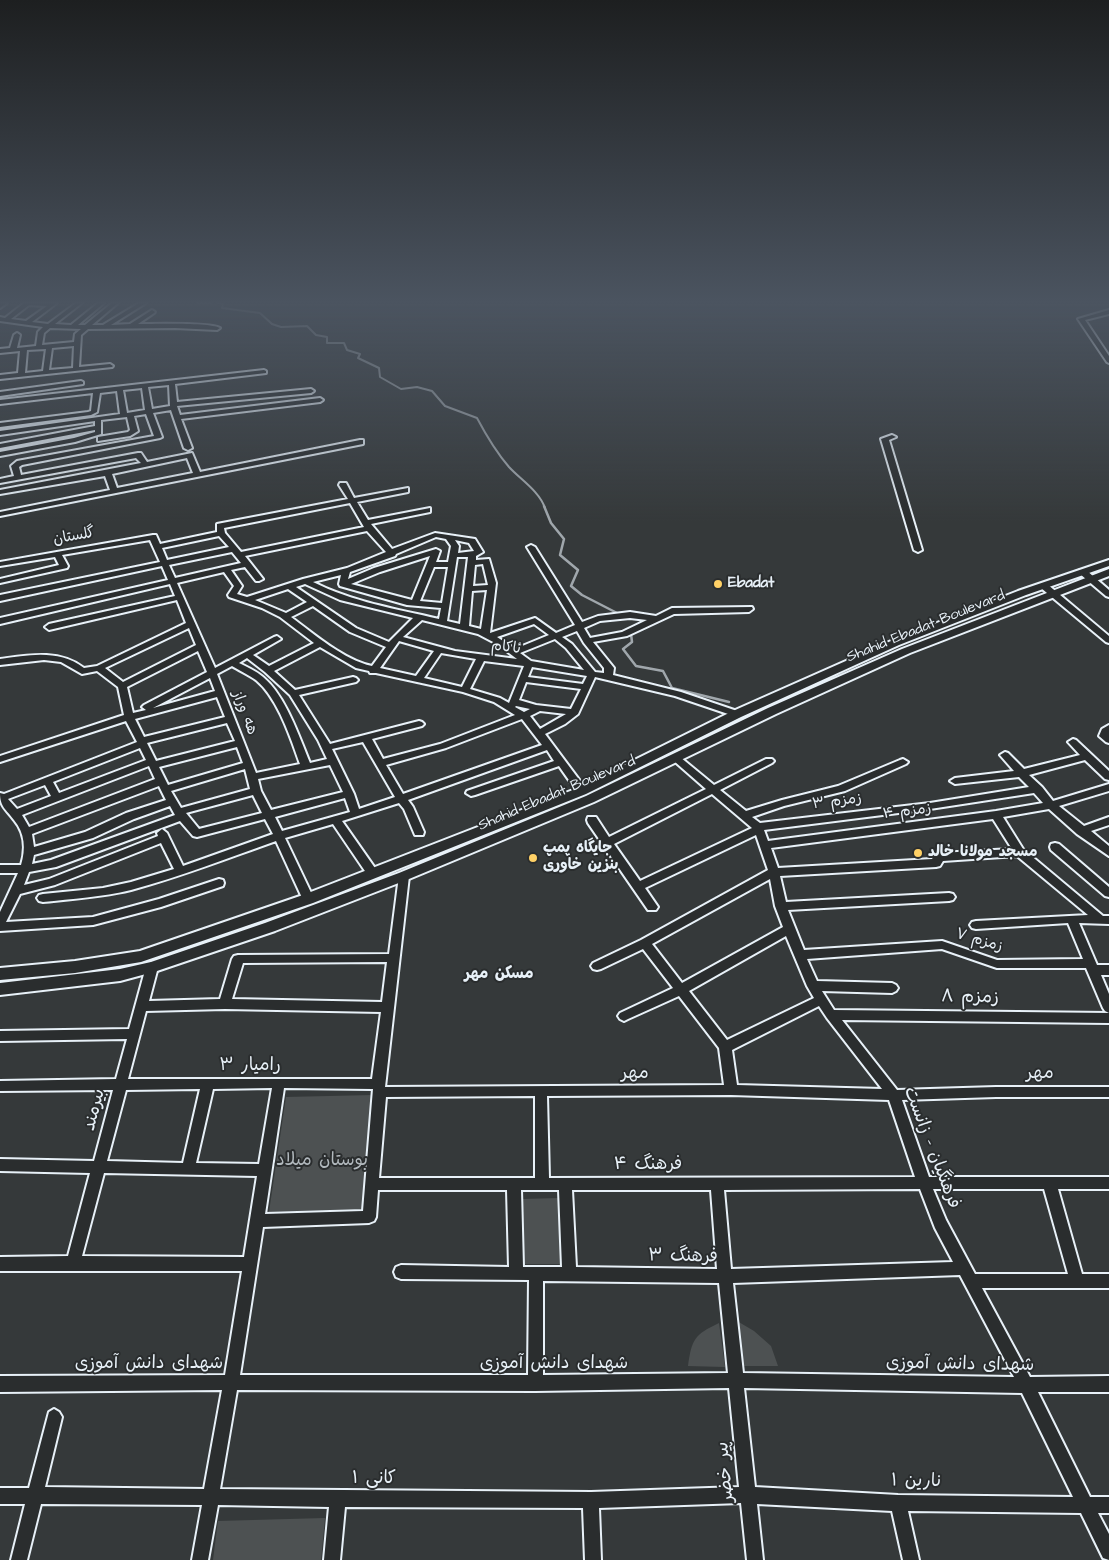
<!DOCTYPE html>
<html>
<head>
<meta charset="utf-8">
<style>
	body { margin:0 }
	canvas { display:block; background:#35393a }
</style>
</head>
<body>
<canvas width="1109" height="1560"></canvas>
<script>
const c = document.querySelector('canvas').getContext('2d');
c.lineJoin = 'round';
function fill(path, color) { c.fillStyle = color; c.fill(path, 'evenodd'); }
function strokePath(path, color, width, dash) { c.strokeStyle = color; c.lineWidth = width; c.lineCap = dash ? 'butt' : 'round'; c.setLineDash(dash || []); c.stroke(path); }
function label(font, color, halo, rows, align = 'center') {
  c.font = font + ' "Architects Daughter","Playpen Sans Arabic",sans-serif'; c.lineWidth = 4; c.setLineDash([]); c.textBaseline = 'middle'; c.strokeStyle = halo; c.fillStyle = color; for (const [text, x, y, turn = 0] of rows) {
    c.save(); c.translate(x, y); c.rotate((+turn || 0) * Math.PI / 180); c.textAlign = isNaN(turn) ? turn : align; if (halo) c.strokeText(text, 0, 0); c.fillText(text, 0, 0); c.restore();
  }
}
fill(new Path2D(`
	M373,1095l-11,114 -93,3 17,-115z
	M559,1198l1,66h-38l1,-65z
	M737,1321l17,10 17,15 7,20h-35z
	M719,1323l6,44 -37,-1c4,-27 6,-31 31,-43z
	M325,1518l-4,42h-108l5,-39z`), '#4d5152');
strokePath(new Path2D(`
	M197,303h14
	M218,303l5,1 -1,4 38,5 12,11 9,3 26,-1 9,9 11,2v6h17l3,7 13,4 -2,4 21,10 1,9 21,12 16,-2 15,4 13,15 32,12c9,17 19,34 32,49 12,13 30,24 36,41`), '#a0a7ac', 2);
strokePath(new Path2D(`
	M544,506l7,17 13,16 -4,16 18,15 -7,16 11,9 37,19
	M631,634l1,8 -9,7 13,17 27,5 9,17 57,14`), '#a0a7ac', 2.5);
const minor = new Path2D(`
	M0,303h7l-7,5z
	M24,303h33l-25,19 16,2 28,-21h6l-27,21 16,1 27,-22h6l-26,22h7l27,-22h6l-26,22h11l36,-22h7l-35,22 19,-1 22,-14 3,2 -1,1 -16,11c16,0 72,-2 82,4l-3,2 -42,-2 -87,1 -7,6 -2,32 31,-3 3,2 -1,1 -112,12v-4l18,-2 2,-22 -20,2v-4l10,-1 4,-13 3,-2 3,2 -3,13 19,-2 2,-14 5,-5 -43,-6v-4l5,1zM29,305l18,1 -21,15 -15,-2zM50,328l31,1 -6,5 -1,8 -32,3 2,-12zM74,346l-1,22 -24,2 3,-22zM46,349l-3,22 -18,2 2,-23z
	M1109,310v4l-24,6 24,36v7l-2,-1 -29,-43z
	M264,370l2,1v2l-91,11 2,18 134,-13 3,2 -3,2 -134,13 3,9 140,-17 3,2 -3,2 -139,17 11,29 -4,2 -4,-2 -13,-38 -18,3 9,24 -2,1 -138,27 -3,2 2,8 117,-22h3l6,9 45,-9 8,19 160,-32h3v4l-363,72v-4l110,-22 -5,-14 -105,18v-4l141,-27 -5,-5 -136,25v-4l14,-3 -3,-10 6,-5 137,-25 -8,-22 -12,2 4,15 -8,5 -32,5v-4l30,-5 2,-2 -3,-13 -26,3v14l-26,8 -75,14v-4l74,-14 21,-6v-2l-95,18v-4l95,-18v-5l-95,14v-4l120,-17 -3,-23 -17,2 -3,19 -6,3 -91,12v-4l88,-11 3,-1 2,-18 -93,11v-4zM169,385l1,21 -18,3 -4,-22zM142,388l3,22 -18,3 -4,-23zM187,458l6,15 -76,15 -5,-14z
	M81,381l2,1v2l-83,12v-4z
	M892,435l4,2 -7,3 33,110 -4,2 -4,-2 -33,-111z
	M340,483h6l8,15 54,-10v4l-51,10 11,18 62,-12v4l-59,12 21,25 43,-16 40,6 8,13 -7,4v4l13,-1 7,24 -6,50 45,-15 21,15 19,-8 -48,-78 4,-2 4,2 47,75 16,-6 32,-4 26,4 16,-8 80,-1 1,2 -4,3 -75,2 -47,22 -34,6 21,26 -1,7 68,17 59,20 2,2 -5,3 -62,-21 -80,-19 -17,37 -13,10 -20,10 41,55 1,2 -1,2h-8l-19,-27 -84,29 -4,1 -5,-3 1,-2 87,-30 -7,-11 -139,50 5,7 11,25 -1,3h-8l-11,-26 -5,-6 -57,18 35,50 1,3 -1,3h-8l-36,-53 -48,14 29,61 -2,3h-8l-28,-61c-48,17 -96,36 -145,49 -29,7 -59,9 -88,12l-4,-1 -2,-3 2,-3 4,-1 60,-6 28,-6 43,-13 -13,-26 -106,42 -35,9 -14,28 87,-5 66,-18 60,-20 4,1 1,3 -1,3 -62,21 -68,18 -93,6v-19l18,-39h-18v-8h21c5,-16 4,-32 -7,-45 -8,-11 -14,-13 -14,-27l4,1 133,-52 -11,-21 -126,41v-6l124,-41 -6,-28 -21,-16 -15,3 -21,-12 -17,-2 -44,5v-6c29,-4 59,-10 84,9l13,-2 89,-43 -9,-23 -128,30 -4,-3 4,-3 126,-28 -5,-12 -170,40v-6l168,-38 -6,-14 -162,35v-6l160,-33 -10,-22 -88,15 6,11 -1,2 -67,15v-4l59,-14 -4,-8 -55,9v-4l153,-27h3l4,9 57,-12v-8l131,-25 -9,-14zM350,503l14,24 -123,25 -16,-19 -1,-5zM367,531l19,21 -39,16 -44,11 -56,18 -10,-3 5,-8 -11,-16 14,-3 11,14h3l4,-2 -18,-23zM219,536l10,11 -62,13 -5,-12zM436,537l10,2 5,7 -3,16h-12l4,-11 -4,-2 -62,19 -26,11 2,-7 45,-16 1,-2zM455,540l14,3 5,8 -16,2 1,-7zM232,552l9,11 -66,15 -6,-13zM430,556l-18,44 -61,-16 29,-12zM457,557h11l-8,67 -13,-3zM483,564l5,21 -15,1 2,-21zM434,567h14l-6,36 -22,-2zM224,572l10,14 -6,9 1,2 33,11 18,9 34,26 -45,23 -16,-11 28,-16 -4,-3 -3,1 -59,31 -38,-85zM341,575l-2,9 1,2 67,19 34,3 -2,11c-43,-10 -86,-17 -126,-37zM305,584l35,16 73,18 -24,24 -33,-14 -60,-41zM288,589l19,13 -21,11 -31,-13zM487,590l-6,39 -12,-3 3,-35zM313,606l37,26 36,15 -14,19c-28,-6 -58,-32 -81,-49zM630,618l17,2 -25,12 -32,6 -6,-10 16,-7zM422,620l56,14 19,10 20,15 -62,-8 -52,-14zM534,624l15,11 -34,14 -18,-12zM189,628l7,17 -73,37 -18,-14zM577,631l7,12 20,25v5l-9,-1 -23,-28 -10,-7zM555,639l11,9 18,22 -53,-9 -11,-8zM399,641l35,10 -18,25 -36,-8zM320,647l36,21 13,3 1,2h6l87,19 31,10 21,13 -75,29 -57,15 -11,-20 50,-13 2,-2 -2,-2 -3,-1 -89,23 -31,-49 57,-13 2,-2 -2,-2 -3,-1 -58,13 -21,-19zM198,651l9,21 -63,33 -2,2 4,3 -13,3 -6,-26zM441,653l35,6 -14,28 -38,-9zM247,658l18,14 25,23 28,45 9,19 -17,4c-11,-27 -25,-68 -47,-86 -7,-6 -16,-10 -24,-14zM484,661l40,5 -15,37 -9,-5 -30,-9zM232,666c8,5 17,9 24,14 22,18 35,59 44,84l-44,9 -39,-99zM532,667l55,9 -4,8 -55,-7zM210,678l5,13 -62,17zM526,682l55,7 -10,20 -35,-4 -17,-5zM217,697l8,20 -81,20 -9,-18zM516,706l14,3 -6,3 -9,-5zM540,711l26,3 -26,15 -10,-13zM522,719l20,26 -139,49 -17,-29 60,-17zM227,723l8,18 -79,20 -9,-18zM363,742l32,55 -36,12 -5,-15 -22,-45zM237,747l6,16 -75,22 -9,-18zM140,748l6,12 -87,33 -6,-11zM330,765l13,27 -72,18 -10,-19 -3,-12zM149,766l6,13 -126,48 -7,-12zM245,769l5,20 -69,19 -10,-17zM45,785l6,11 -34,13 -9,-10zM159,786l7,14 -40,13 -41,19 -51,15 -2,-13zM253,795l9,18 -63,16 -13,-16zM345,798l5,14 -68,19 -7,-14zM170,806l5,9 -124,45 -19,4 2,-9 59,-17 41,-19zM265,819l8,15 -90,32 -16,-33 -5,-4 -5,4 1,3 -109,43 -25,6 5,-13 27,-5 124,-46 13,15 4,1z
	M1080,570h6l23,20v7l-3,-1 -26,-22z
	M1044,583l3,1 62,52v7l-3,-1 -65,-54v-4z
	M1109,725v18l-3,-1 -7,-6 3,-7z
	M1073,739l3,1 33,31v9l-4,-1 -20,-19 -56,15 13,12 11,14 56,-17v7l-50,15 25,20 25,-9v8l-18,6 18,15v10l-32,-22 -28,-25 -46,8 20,32 80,67h6v8l-30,-1 18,42h12v10h-8l8,19v19l-4,-2 -2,-3 -17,-40h-89l-55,-19 -135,10 10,22 75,2 4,2 2,3 -2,3 -4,2 -70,-2 12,19 275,3v10l-267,-3 55,70 99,-3h113v10h-113l-94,3 27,77h180v12h-51l24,85h27v14h-127l48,89 79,-1v16h-71l52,105h19v16h-11l11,21v26l-6,-2 -22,-45 -173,-2 11,49h-16l-11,-49 -135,-7 6,56h-16l-6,-57 -142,5 2,52h-16l-2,-52 -238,-1 -5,53h-16l5,-53 -111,-2 -10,55h-16l10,-55 -161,-1 -14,56h-16l14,-56h-25v-16h29l20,-76 5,-3 5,3 3,5 -17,70 159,2 18,-99 -222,2v-16l225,-1 17,-104h-242v-14l68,-1 22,-83 -90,-2v-12l94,2 19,-71 -113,1v-10l116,-2 11,-40 -127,2v-10l129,-2 17,-62 2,-3 4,-2 4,2 2,3 -9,34 71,-2 12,-40 2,-3 4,-1 151,-1 10,-78 1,-3h8l1,3 -24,211 339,-2 -5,-37 -40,-52 -51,23 -4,2 -4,-2 -2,-3 2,-3 53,-25 -30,-39 -42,20 -4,1 -4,-1 -2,-3 2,-3 48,-23 127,-70 -12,-35 -111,53 13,19 -2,3h-8l-60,-87 -1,-3 1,-3h8l13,20 97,-48 -32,-28 -2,-2 2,-2h6l34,28 52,-26h6l2,2 -2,2 -52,27 26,21 36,-11 56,-14 62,-26 3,-1 5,3 -2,2 -61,27 -61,15 -32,11 8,6 170,-20 99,-16 -10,-10 -64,7 -5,-3 5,-3 59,-7 -14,-16 5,-3 3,1 16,16 56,-14 -12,-13zM1034,793l9,10 -47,8 -228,30 -4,-11 166,-21zM712,794l40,34 -112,53 -26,-37zM993,819l19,30 -73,4 -4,1 -3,5 -154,9 -7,-20zM1017,856l71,59 -112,6 -4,1 -2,3 2,3 4,1 92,-6 15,36 -86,1 -55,-19 -138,9 -16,-40 161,-9 4,-1 2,-3 -2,-3 -4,-1 -163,9 -6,-26 156,-9 4,-1 3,-5zM770,879l5,27 8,21 -101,56 -30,-39zM786,936l21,50 7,12 -87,42 -38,-49zM387,962l-5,40 -150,-3 11,-36zM819,1006l8,12 55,71 -145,-4 -5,-35zM225,1009l156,3 -9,67h-244l18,-68zM272,1088l-13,76 -63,-1 17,-74zM284,1088l89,1 -10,122 -98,3zM200,1089l-17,74 -76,-2 19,-71zM731,1095l158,5 26,77 -366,1 -2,-82zM535,1096v82h-156l7,-81zM104,1173l153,3 -13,81 -162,-1zM920,1189l15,39 18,34 -222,7 -7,-79zM933,1189h111l24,85h-93l-29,-54zM378,1190h129l2,77 -108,-2 -5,2 -2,5 2,5 5,2 128,1 -1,95h-288l23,-148 106,-4 5,-2 2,-4zM521,1190h38l3,77h-39zM572,1190h139l6,79 -141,-2zM960,1275l54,102 -271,-4 -10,-90zM543,1281l176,2 9,90 -185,2zM729,1388l10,99 -148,5 -371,-3 17,-99 298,1zM744,1388l278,5 51,104 -175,-2 -143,-8z
	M1055,843l4,1 50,43v10l-4,-1 -54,-46 -1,-3 1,-3z`);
const major = new Path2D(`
	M1109,560v6l-83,29 -127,50 -158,72 -155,77 -273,109 -172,59 -66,11 -75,7v-12l75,-7 65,-10 163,-56 275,-107 155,-77 158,-70 127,-50z
	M1109,569v7l-199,77 -134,61 -182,88 -185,77 -134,52 -118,40 -37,10 -120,14v-12l120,-14 31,-7 114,-39 134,-50 187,-77 182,-88 134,-59z`);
strokePath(minor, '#e8f1f8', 4);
strokePath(major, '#e8f1f8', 4);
fill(minor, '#2a2d2e');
fill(major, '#2a2d2e');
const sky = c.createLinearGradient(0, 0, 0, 521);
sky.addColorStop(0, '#1d1f20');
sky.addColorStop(0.58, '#4b5460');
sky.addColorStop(1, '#4b546000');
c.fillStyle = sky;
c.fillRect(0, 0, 1109, 521);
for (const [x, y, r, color] of [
	[718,584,5,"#ffd166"],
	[918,853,5,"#ffd166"],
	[533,858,5,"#ffd166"]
]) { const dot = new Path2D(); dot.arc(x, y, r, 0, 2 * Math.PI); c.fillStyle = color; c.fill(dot); strokePath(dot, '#2a2d2e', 2); }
label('15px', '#e8f1f8', '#2a2d2e', [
	["گلستان",74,537,-10],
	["Shahid Ebadat Boulevard",926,627,-22],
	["ئاکام",506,648,7],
	["هه وراز",244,713,69],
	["Shahid Ebadat Boulevard",557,794,-23],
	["زمزم ۳",837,802,-7],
	["زمزم ۴",907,812,-7],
	["زمزم ۷",979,941,17]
]);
label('bold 15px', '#e8f1f8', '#2a2d2e', [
	["Ebadat",728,584],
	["جایگاه پمپ",543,849],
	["بنزین خاوری",543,866],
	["مسجد مولانا خالد",928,853]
], 'left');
label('bold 16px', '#e8f1f8', '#2a2d2e', [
	["مسکن مهر",499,975]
]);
label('18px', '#e8f1f8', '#2a2d2e', [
	["زمزم ۸",970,998,1],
	["رامیار ۳",250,1066],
	["مهر",635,1074],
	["مهر",1040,1074],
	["بیرمند",95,1110,-75],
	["فرهنگیان - زانست",931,1148,69],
	["فرهنگ ۴",648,1165],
	["فرهنگ ۳",683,1257,1],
	["شهدای دانش آموزی",149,1364],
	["شهدای دانش آموزی",554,1364],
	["شهدای دانش آموزی",960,1365,1],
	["پیر خضر",726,1472,-95],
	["کانی ۱",374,1479],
	["نارین ۱",916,1482,1]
]);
label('18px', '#b2b9be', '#2a2d2e', [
	["بوستان میلاد",322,1161]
]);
</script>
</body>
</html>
